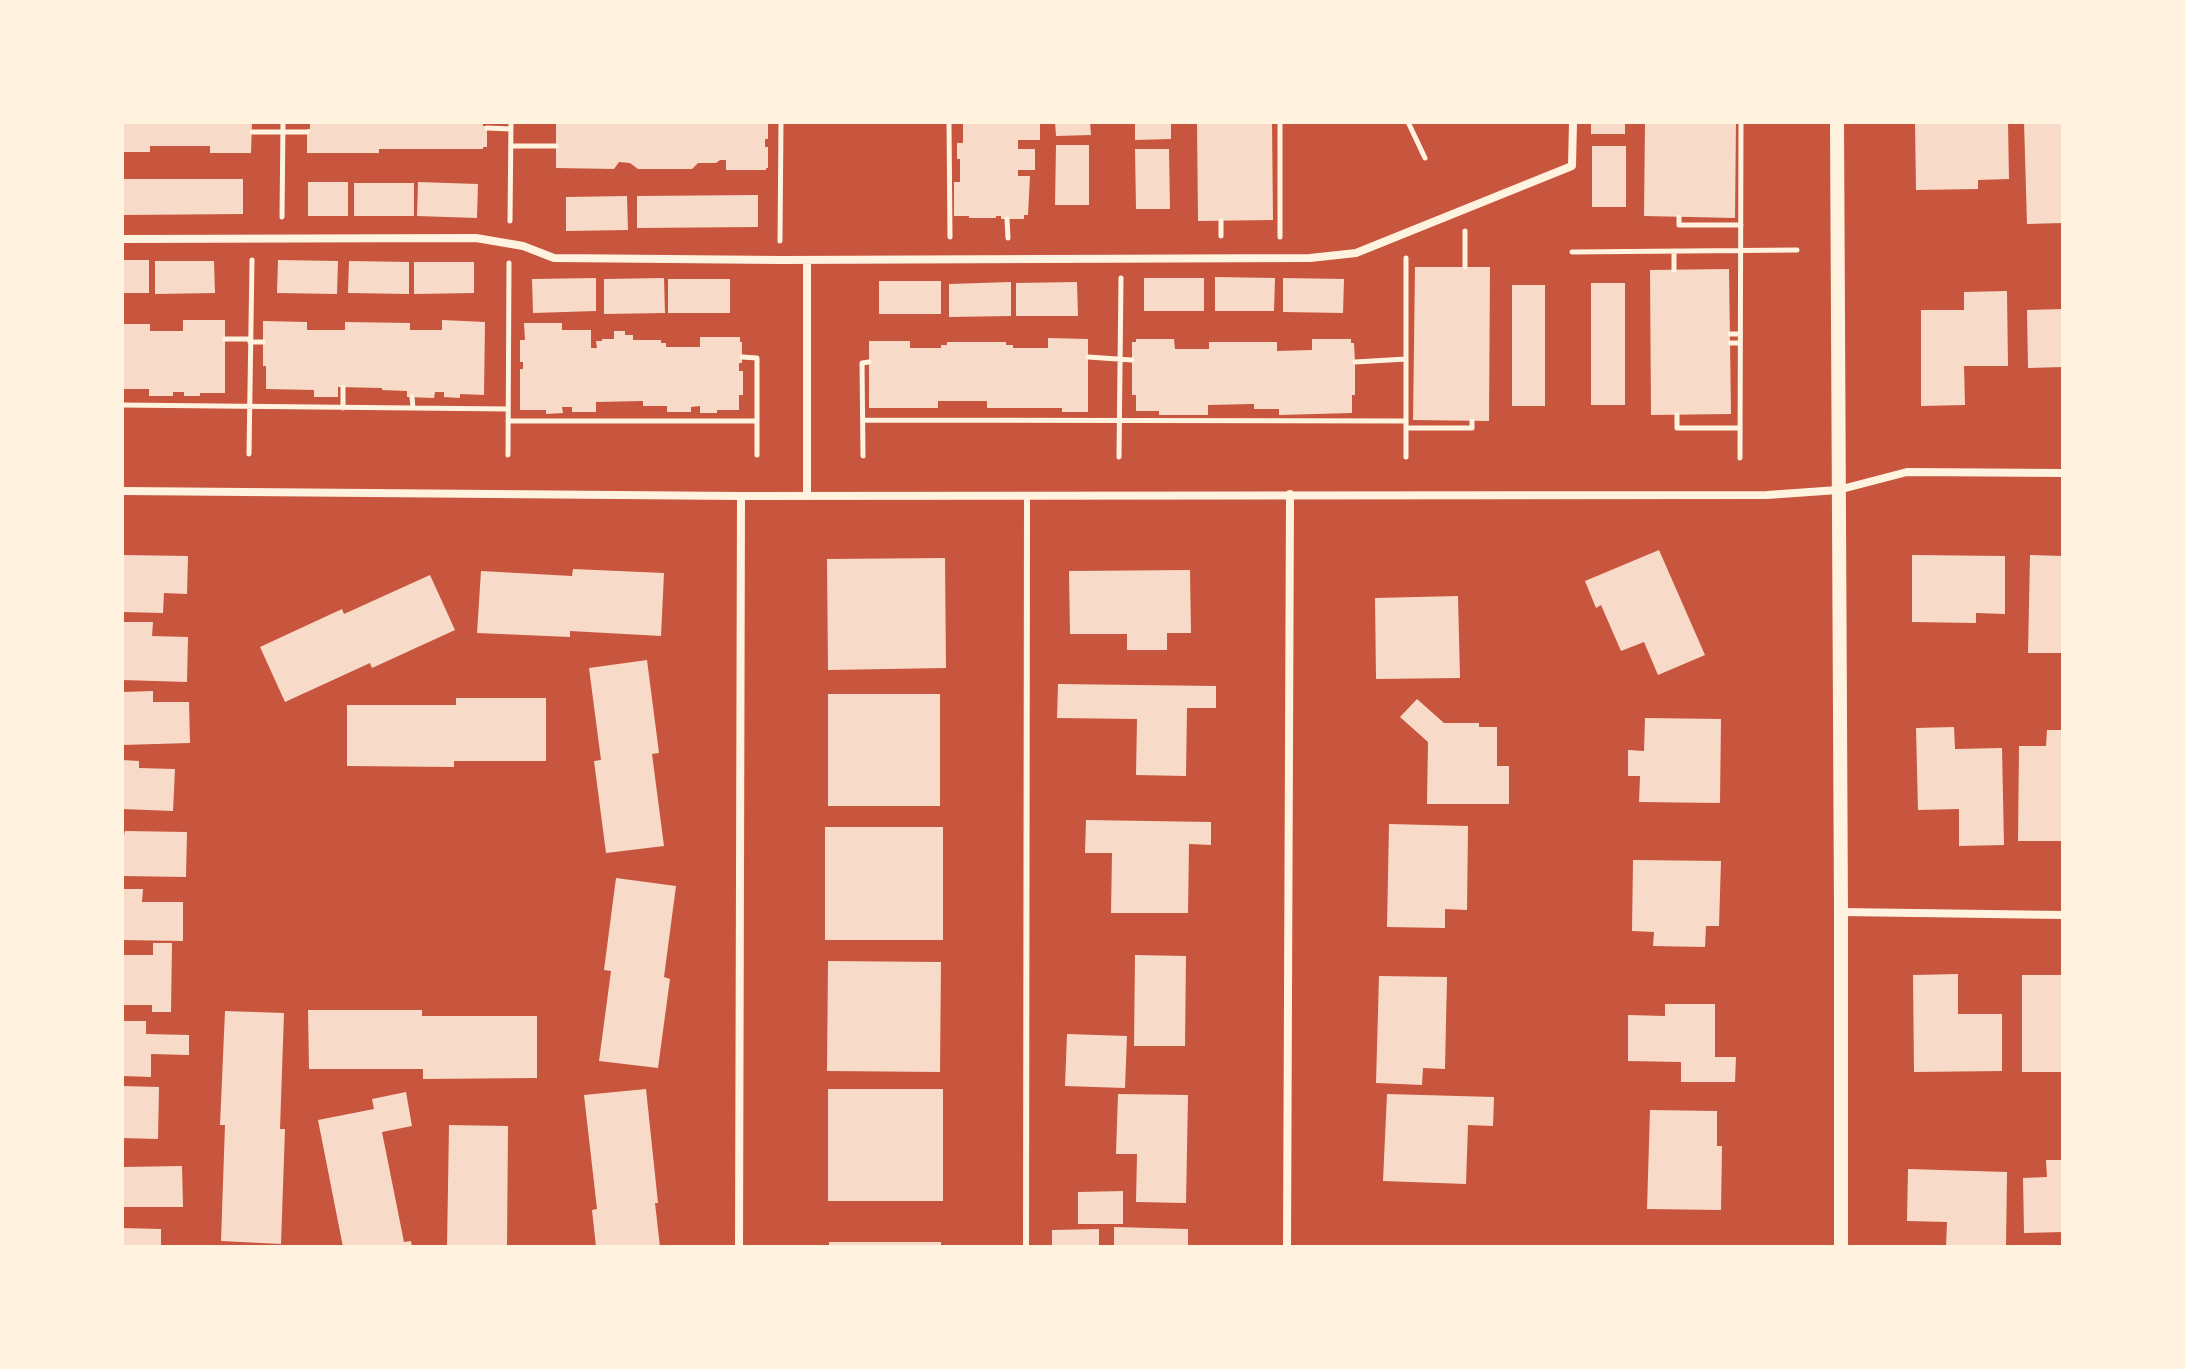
<!DOCTYPE html>
<html>
<head>
<meta charset="utf-8">
<style>
	body { margin:0 }
	#map { position:relative; width:2185px; height:1369px; overflow:hidden; background:#c8553d; font-family:Jost,sans-serif }
	canvas { display:block }
	.frame { position:absolute; inset:0; border:124px solid #fff3e0; pointer-events:none }
</style>
</head>
<body>
<div id="map">
<canvas width="2185" height="1369"></canvas>
<div class="frame"></div>
</div>
<script>
const c = document.querySelector('canvas').getContext('2d');
c.lineJoin = 'round';
function fill(path, color) { c.fillStyle = color; c.fill(path, 'evenodd'); }
function strokePath(path, color, width, dash) { c.strokeStyle = color; c.lineWidth = width; c.lineCap = dash ? 'butt' : 'round'; c.setLineDash(dash || []); c.stroke(path); }
fill(new Path2D(`
	M122,122h130l-1,31h-41v-7h-60v6h-28z
	M310,122h173v4h4v21h-4v2h-104v4h-72v-24h3z
	M556,122h212v17h-3v8h3v21h-2v2h-40v-10h-6l-4,3h-18l-6,6h-54l-8,-6 -11,-1 -5,7 -58,-1z
	M963,122h77v18h-22v9h17v21h-17v6h12l-2,39h-4v4h-23v-3h-5v2h-27v-2h-15v-34h6v-23h-3v-16h6z
	M1055,122h35l1,13 -35,1z
	M1135,122h36v17l-36,1z
	M1197,122h75l1,98 -75,1z
	M1591,122h34v12h-34z
	M1645,122h91l-1,96 -91,-2z
	M1915,122h93l1,57 -31,1v9l-62,1z
	M2024,122h39v101l-36,1z
	M1056,145h33v60h-34z
	M1592,146h34v61h-34z
	M1135,149h34l1,60h-34z
	M122,179h121v35l-121,1z
	M308,182h40v34h-40z
	M418,182l60,2 -1,34 -60,-2z
	M354,183h60v33h-60z
	M758,195v32l-121,1v-32z
	M627,196l1,34 -62,1v-34z
	M122,260h27v33h-27z
	M278,260l60,1 -1,33 -60,-1z
	M155,261h59l1,32 -60,1z
	M349,261l60,1v32l-61,-1z
	M414,262h60v31l-60,1z
	M1415,267h75l-1,154 -76,-1z
	M1729,269l2,145 -80,1 -1,-145z
	M1215,277l60,1 -1,33h-59z
	M596,278v33l-63,2 -1,-34z
	M664,278l1,35 -61,1v-35z
	M1144,278h60v33h-60z
	M1283,278l61,1 -1,34 -60,-1z
	M668,279h62v34h-62z
	M879,281h62v33h-62z
	M1011,282v34l-62,1v-33z
	M1077,282l1,34h-62v-33z
	M1591,283h34v122h-34z
	M1512,285h33v121h-33z
	M2007,291l1,75h-44l1,39 -44,1v-96h43v-18z
	M2063,309v58l-35,1 -1,-58z
	M183,320h42v73h-25v3h-16v-4h-11v4h-24v-7h-25l-2,-2v-63h28v7h33z
	M442,320l43,2 -1,73 -24,-1v4l-16,-1v-5h-9l-1,6 -27,-1v-6l-25,-1v-2l-44,-1v10h-24v-7l-48,-1v-23h-3v-45l44,1v8h38v-8l65,1v7h32z
	M524,323h38v7h29v18h6l-1,-7h6v-2h12v-8h11v4h8v5h28v3h5v4h34v-10h40v5h2v21h-3v8h4v24h-4v15h-22v3h-17v-7l-9,1v5h-24v-6h-24v-5l-47,1v10h-24v-5h-10l1,6 -17,1v-4h-26v-41h3v-7h-3v-22h5z
	M1048,338l40,1v73h-26v-4h-75v-7h-49v7h-69v-67h41v7h31v-3h6v-3h59v3h7v3h35z
	M1136,339h38l1,10h34v-7h68v9l35,-1v-11h39v4h3l1,19v33h-3v18l-73,2v-6h-25v-5l-46,1v10h-49v-4h-23v-16h-4v-53h4z
	M1659,550l46,105 -47,20 -14,-33 -23,9 -20,-46 -5,3 -11,-27z
	M122,555l66,1 -1,38 -23,-1 -1,20 -41,-1z
	M1912,555l93,1v58l-29,-1v10l-64,-1z
	M2030,555l33,1v97h-35z
	M945,558l1,110 -118,2 -1,-111z
	M573,569l91,4 -3,63 -91,-5v6l-93,-4 4,-62 91,5z
	M1190,570l1,63h-24v17h-40v-16h-57l-1,-63z
	M430,575l25,55 -83,38 -2,-5 -85,39 -25,-55 82,-38 2,5z
	M1458,596l2,82 -84,1 -1,-81z
	M122,622h31l-1,14 36,1 -1,45 -65,-2z
	M647,660l12,93 -7,1 12,92 -58,7 -12,-92 7,-1 -12,-92z
	M1058,684l158,2v22h-29l-1,68 -50,-1 1,-56 -80,-1z
	M153,691v11h36l1,41 -68,2v-53z
	M828,694h112v112h-112z
	M456,698h90v63h-92v6l-107,-1v-61h109z
	M1417,699l27,24h35v4h18v39h12v38h-82l1,-62 -28,-25z
	M1645,718l76,1 -1,84 -81,-1 1,-26h-12v-26l16,1z
	M1954,727l1,22 47,-1 2,97 -45,1v-37l-41,1 -2,-82z
	M2047,730h16v111h-45l1,-95h27z
	M122,760l17,1v7l36,1 -2,42 -51,-2z
	M1086,820l125,2v23l-22,-1 -1,69h-77l1,-60h-27z
	M1389,824l79,2 -1,84 -22,-1v19l-58,-1z
	M825,827h118v113h-118z
	M125,831l62,1 -1,45 -64,-1v-41h2z
	M1633,860l88,1 -2,65h-13l-1,21 -52,-1 1,-14 -22,-1z
	M616,878l60,8 -12,91 6,2 -12,89 -59,-7 12,-90 -7,-1z
	M122,889h21l-1,13h41v39l-61,-1z
	M153,943h19l-1,69h-19v-7h-30v-50h31z
	M1135,955l51,1 -1,90h-51z
	M828,961l113,1 -1,110 -113,-1z
	M1958,974v40h44v57l-88,1 -1,-97z
	M2022,975h41v97h-41z
	M1379,976l68,1 -2,92 -22,-1 -1,17 -46,-2z
	M1665,1004h50v53h21l-1,25h-54v-20l-53,-1v-46l37,1z
	M308,1010h114v6h115v62l-114,1v-10h-114z
	M225,1011l59,2 -4,116h5l-4,115 -60,-3 4,-116h-5z
	M122,1021h24v13l43,1v20l-38,-1v23l-29,-1z
	M1067,1034l60,2 -2,52 -60,-2z
	M122,1086l37,1 -1,52 -36,-1z
	M646,1089l12,114h-3l5,44h-64l-4,-37 5,-1 -13,-114z
	M828,1089h115v112h-115z
	M406,1092l6,34 -30,6 22,110 7,-1 1,6h-69l-25,-127 56,-11 -2,-10z
	M1118,1094l70,1 -2,108 -50,-1 1,-48h-21z
	M1387,1094l107,3 -1,29 -25,-1 -2,59 -83,-3z
	M1650,1110l67,1v35h5l-1,64 -74,-1z
	M449,1125l59,1 -1,121h-60z
	M2046,1160h17v72l-39,1 -1,-55 24,-1z
	M182,1166l1,41h-61v-40z
	M1908,1169l99,3 -1,75h-60l1,-25 -40,-1z
	M1123,1191v33h-45v-32z
	M1114,1227l74,2v18h-74z
	M122,1228l39,1v18h-39z
	M1099,1229v18h-47v-17z
	M829,1242h112v5h-112z`), '#f7dbc8');
strokePath(new Path2D(`
	M949,122l1,115
	M1408,122l17,36
	M487,128l24,1
	M252,132h55
	M511,146h45
	M282,217l1,-95
	M1679,217v8h62
	M1007,219l1,19
	M510,221l1,-99
	M1221,221v15
	M1465,231v36
	M1280,237v-115
	M780,241l1,-119
	M1674,251v19
	M1572,252l225,-2
	M1406,258v199
	M1730,334h10
	M225,339h25
	M250,342h13
	M1730,343h10
	M742,357l15,1v97
	M1088,357l44,3
	M1355,362l51,-3
	M343,387v21
	M412,397l1,11
	M122,405l386,4
	M1677,415v13h63
	M863,420l543,1
	M508,421h249
	M1406,428h66v-7
	M249,454l3,-194
	M508,455l1,-192
	M863,456l-1,-93 7,-1
	M1119,457l2,-179
	M1740,458l1,-336`), '#fff3e0', 5);
strokePath(new Path2D(`
	M1026,1247l1,-752`), '#fff3e0', 6);
strokePath(new Path2D(`
	M122,239l354,-1 47,8 31,12 226,2 530,-2 46,-5 216,-87 1,-44
	M122,491l619,5 1026,-1 71,-5 69,-18 156,1
	M807,495v-235
	M1841,912l222,3
	M739,1247l2,-751
	M1287,1247l3,-753`), '#fff3e0', 8);
strokePath(new Path2D(`
	M1837,122l4,790v335`), '#fff3e0', 14);
</script>
</body>
</html>
